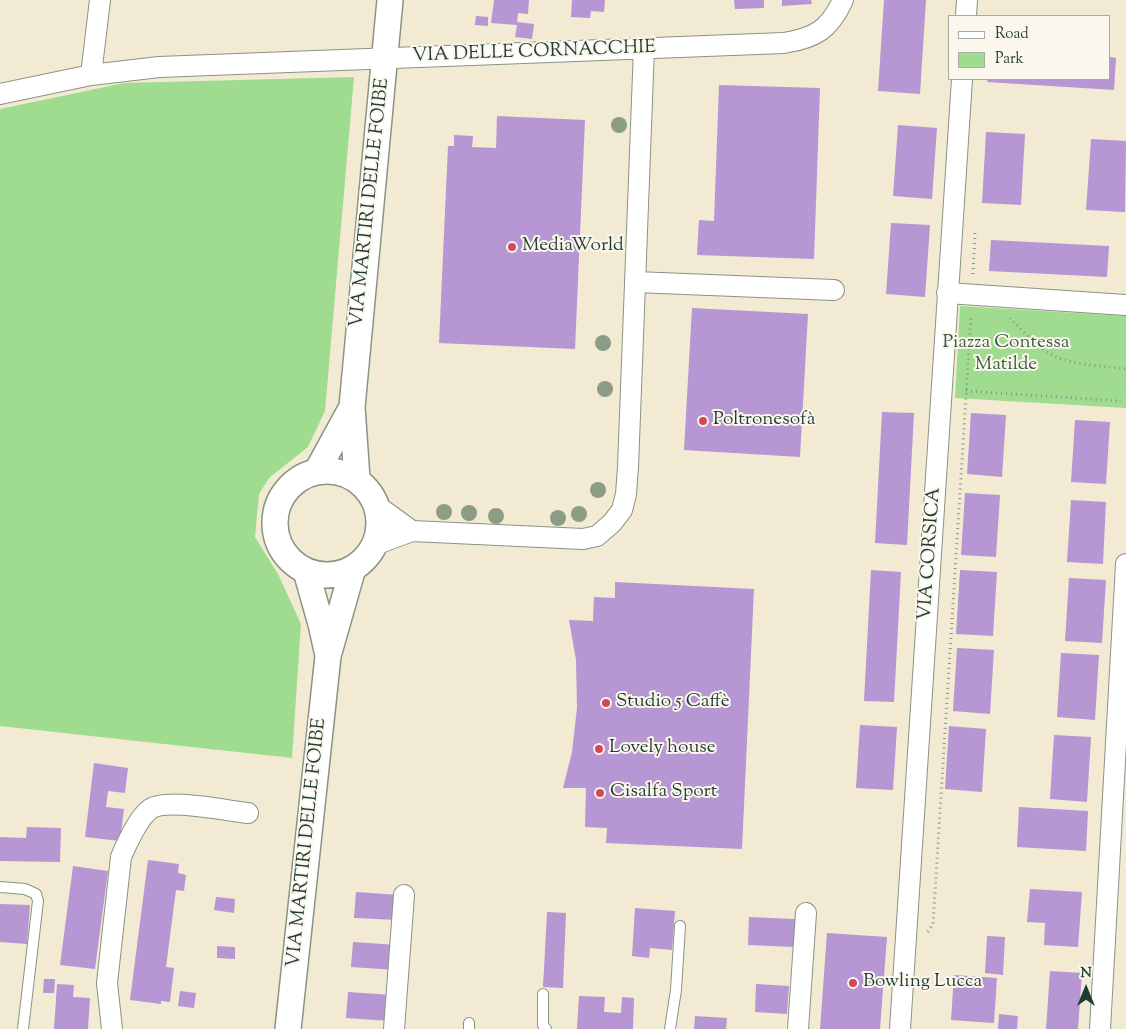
<!DOCTYPE html>
<html>
<head>
<meta charset="utf-8">
<style>
	body { margin:0 }
	#map { position:relative; width:1126px; height:1029px; overflow:hidden; background:#f3ead3; font-family:"Sorts Mill Goudy",serif }
	canvas { display:block }
	.legend { position:absolute; left:948px; top:15px; width:162px; height:65px; box-sizing:border-box; background:#fbf7ec; border:1px solid #a3ada2; margin:0; padding:6px 9px; list-style:none; font-size:15px; color:#1f3d34 }
	.legend li { display:flex; align-items:center; gap:10px; height:25px }
	.legend b { width:25px; border:1px solid #a3ada2 }
	.north { position:absolute; left:1061px; top:964px; width:50px; height:50px; -webkit-text-stroke:4px #fbf7ec; paint-order:stroke; rotate:0deg; font-size:14px; font-weight:700; line-height:20px; text-align:center; color:#1f3d34 }
	.north::after { content:''; display:block; margin:auto; width:18px; height:22px; background:#1f3d34; clip-path:polygon(50% 0,100% 100%,50% 72%,0 100%) }
</style>
</head>
<body>
<div id="map">
<canvas width="1126" height="1029"></canvas>
<ul class="legend">
<li><b style="height:6px;background:#fff"></b>Road</li>
<li><b style="height:14px;background:#a0dc90"></b>Park</li>
</ul>
<div class="north">N</div>
</div>
<script>
const c = document.querySelector('canvas').getContext('2d');
c.lineJoin = 'round';
function fill(path, color) { c.fillStyle = color; c.fill(path, 'evenodd'); }
function strokePath(path, color, width, dash) { c.strokeStyle = color; c.lineWidth = width; c.lineCap = dash ? 'butt' : 'round'; c.setLineDash(dash || []); c.stroke(path); }
function label(font, color, halo, rows, align = 'center') {
  c.font = font + ' "Sorts Mill Goudy",serif'; c.lineWidth = 4; c.setLineDash([]); c.textBaseline = 'middle'; c.strokeStyle = halo; c.fillStyle = color; for (const [text, x, y, turn = 0] of rows) {
    c.save(); c.translate(x, y); c.rotate((+turn || 0) * Math.PI / 180); c.textAlign = isNaN(turn) ? turn : align; if (halo) c.strokeText(text, 0, 0); c.fillText(text, 0, 0); c.restore();
  }
}
fill(new Path2D(`
	M354,77l-29,334 -17,36 -39,31 -10,16 -4,43 24,39 22,48 -9,134 -292,-32v-617l124,-26z
	M960,306l166,10v92l-171,-10z`), '#a0dc90');
fill(new Path2D(`
	M494,0h35l-1,14 -10,-1 -1,9 17,2 -2,15 -17,-2 2,-12 -26,-2z
	M572,0h33l-1,12 -13,-1 -1,7 -19,-1z
	M734,0h30v8l-29,1z
	M782,0h29l1,4 -30,2z
	M884,0h42l-6,94 -42,-3z
	M476,16l12,1v9l-13,-1z
	M1110,57l6,1 -2,32 -127,-8 1,-3h122z
	M719,85l101,3 -6,171 -117,-4 2,-35 15,1z
	M497,116l88,4 -10,229 -136,-6 9,-197h6v-11l19,1 -1,11 24,1z
	M898,125l39,3 -5,71 -39,-3z
	M986,132l39,2 -4,71 -39,-2z
	M1091,139l35,2 -1,71 -39,-2z
	M891,223l39,2 -5,72 -39,-3z
	M991,240l118,6 -2,31 -118,-6z
	M692,308l116,6 -8,143 -116,-7z
	M882,412l32,1 -7,132 -32,-2z
	M971,413l35,2 -4,62 -35,-3z
	M1075,420l35,2 -4,62 -35,-2z
	M965,493l35,2 -4,62 -35,-2z
	M1071,500l35,2 -3,62 -36,-2z
	M871,570l30,2 -7,130 -30,-1z
	M960,570l37,2 -4,64 -37,-2z
	M1069,578l37,2 -4,63 -37,-2z
	M615,582l139,7 -12,260 -136,-6 1,-15 -22,-1 1,-39h-23l9,-36 5,-44 -1,-48 -7,-40 24,1 1,-24 21,1z
	M957,648l37,2 -4,64 -37,-3z
	M1061,653l38,2 -4,65 -38,-3z
	M860,725l37,2 -4,63 -37,-2z
	M949,726l37,3 -4,63 -37,-3z
	M1054,735l37,2 -4,65 -37,-3z
	M94,763l34,5 -3,25 -17,-2 -2,16 18,2 -4,32 -35,-4z
	M1019,807l69,4 -2,40 -69,-4z
	M27,827l34,1 -1,34 -60,-1v-24l26,1z
	M148,860l31,4 -1,9 8,2 -2,16 -8,-1 -10,77 8,1 -4,34 -9,-1v3l-31,-4z
	M73,866l35,5 -13,98 -35,-4z
	M1030,889l52,3 -4,55 -34,-2 1,-22 -18,-1z
	M356,892l44,3 -2,25 -44,-2z
	M216,897l19,2 -1,14 -20,-3z
	M0,904l30,1 -3,39 -27,-2z
	M635,908l40,3 -3,39 -22,-2 -1,10 -17,-2z
	M547,912l19,1 -3,75 -20,-1z
	M749,917l46,2 -1,28 -46,-2z
	M827,933l60,4 -7,92h-60z
	M987,936l18,1 -2,38 -18,-2z
	M353,942l44,3 -2,25 -44,-3z
	M217,946l18,1v12l-18,-1z
	M1050,971l32,2 -4,56h-32z
	M954,975l43,3 -3,45 -43,-3z
	M44,979h11l-1,14h-11z
	M57,984l17,1 -1,12 17,1 -2,31h-34z
	M756,984l33,2 -2,28 -32,-2z
	M180,991l16,2 -2,15 -16,-2z
	M348,992l44,3 -2,26 -44,-3z
	M579,996l26,1 -1,15 17,1 1,-16 12,1 -1,31h-56z
	M999,1014l19,2 -1,13h-19z
	M695,1016l32,2 -1,11h-32z`), '#b696d3');
const service = new Path2D(`
	M0,887l25,2 11,5 2,7 -15,128
	M543,994v31l3,4
	M469,1029v-6
	M670,1029l6,-39 4,-64`);
const minor = new Path2D(`
	M966,16l1,-16
	M91,75l9,-75
	M0,94l91,-19 68,-8 625,-24c31,-5 45,-13 59,-43
	M635,282l199,8
	M947,293l179,12
	M412,531l171,8 14,-3 15,-13 10,-13 4,-16 2,-27 16,-419
	M374,545l38,-14 -36,-26
	M112,1029l-5,-46 14,-126c5,-12 17,-38 28,-47 15,-13 78,1 99,3
	M394,1029l10,-134
	M798,1029l8,-116
	M900,1029l62,-950
	M1100,1029l26,-465`);
const tertiary = new Path2D(`
	M275 523a52 52 0 1 1 104 0a52 52 0 1 1-104 0Z
	M317,471l35,-64
	M357,479l-5,-72 38,-407
	M306,571l15,53 6,27
	M288,1029l40,-373 25,-88`);
strokePath(service, '#899484', 12);
strokePath(minor, '#899484', 22);
strokePath(tertiary, '#899484', 28);
strokePath(new Path2D(`
	M973,274l2,-41
	M1010,318c11,11 23,25 35,33 24,15 54,14 81,18
	M966,391l155,10
	M928,932l5,-8 38,-608`), '#899484', 3, [1, 4]);
strokePath(service, '#fff', 10);
strokePath(minor, '#fff', 20);
strokePath(tertiary, '#fff', 25);
c.fillStyle = '#8d9c85';
for (const [x, y] of [
	[619,125],
	[603,343],
	[605,389],
	[598,490],
	[444,512],
	[469,513],
	[579,514],
	[496,516],
	[558,518]
]) { c.beginPath(); c.arc(x, y, 8, 0, 2 * Math.PI); c.fill(); }
for (const [x, y, r, color] of [
	[512,247,5,"#d1495b"],
	[703,421,5,"#d1495b"],
	[606,703,5,"#d1495b"],
	[599,749,5,"#d1495b"],
	[600,793,5,"#d1495b"],
	[853,983,5,"#d1495b"]
]) { const dot = new Path2D(); dot.arc(x, y, r, 0, 2 * Math.PI); c.fillStyle = color; c.fill(dot); strokePath(dot, '#fbf7ec', 2); }
label('19px', '#1f3d34', '#fbf7ec', [
	["VIA DELLE CORNACCHIE",534,53,-2],
	["VIA MARTIRI DELLE FOIBE",371,203,-84],
	["VIA CORSICA",931,554,-86],
	["VIA MARTIRI DELLE FOIBE",308,843,-84]
]);
label('19px', '#1f3d34', '#fbf7ec', [
	["MediaWorld",522,247],
	["Poltronesofà",713,421],
	["Studio 5 Caffè",616,703],
	["Lovely house",609,749],
	["Cisalfa Sport",610,793],
	["Bowling Lucca",863,983]
], 'left');
label('19px', '#395d46', '#fbf7ec', [
	["Piazza Contessa",1006,344],
	["Matilde",1006,366]
]);
</script>
</body>
</html>
